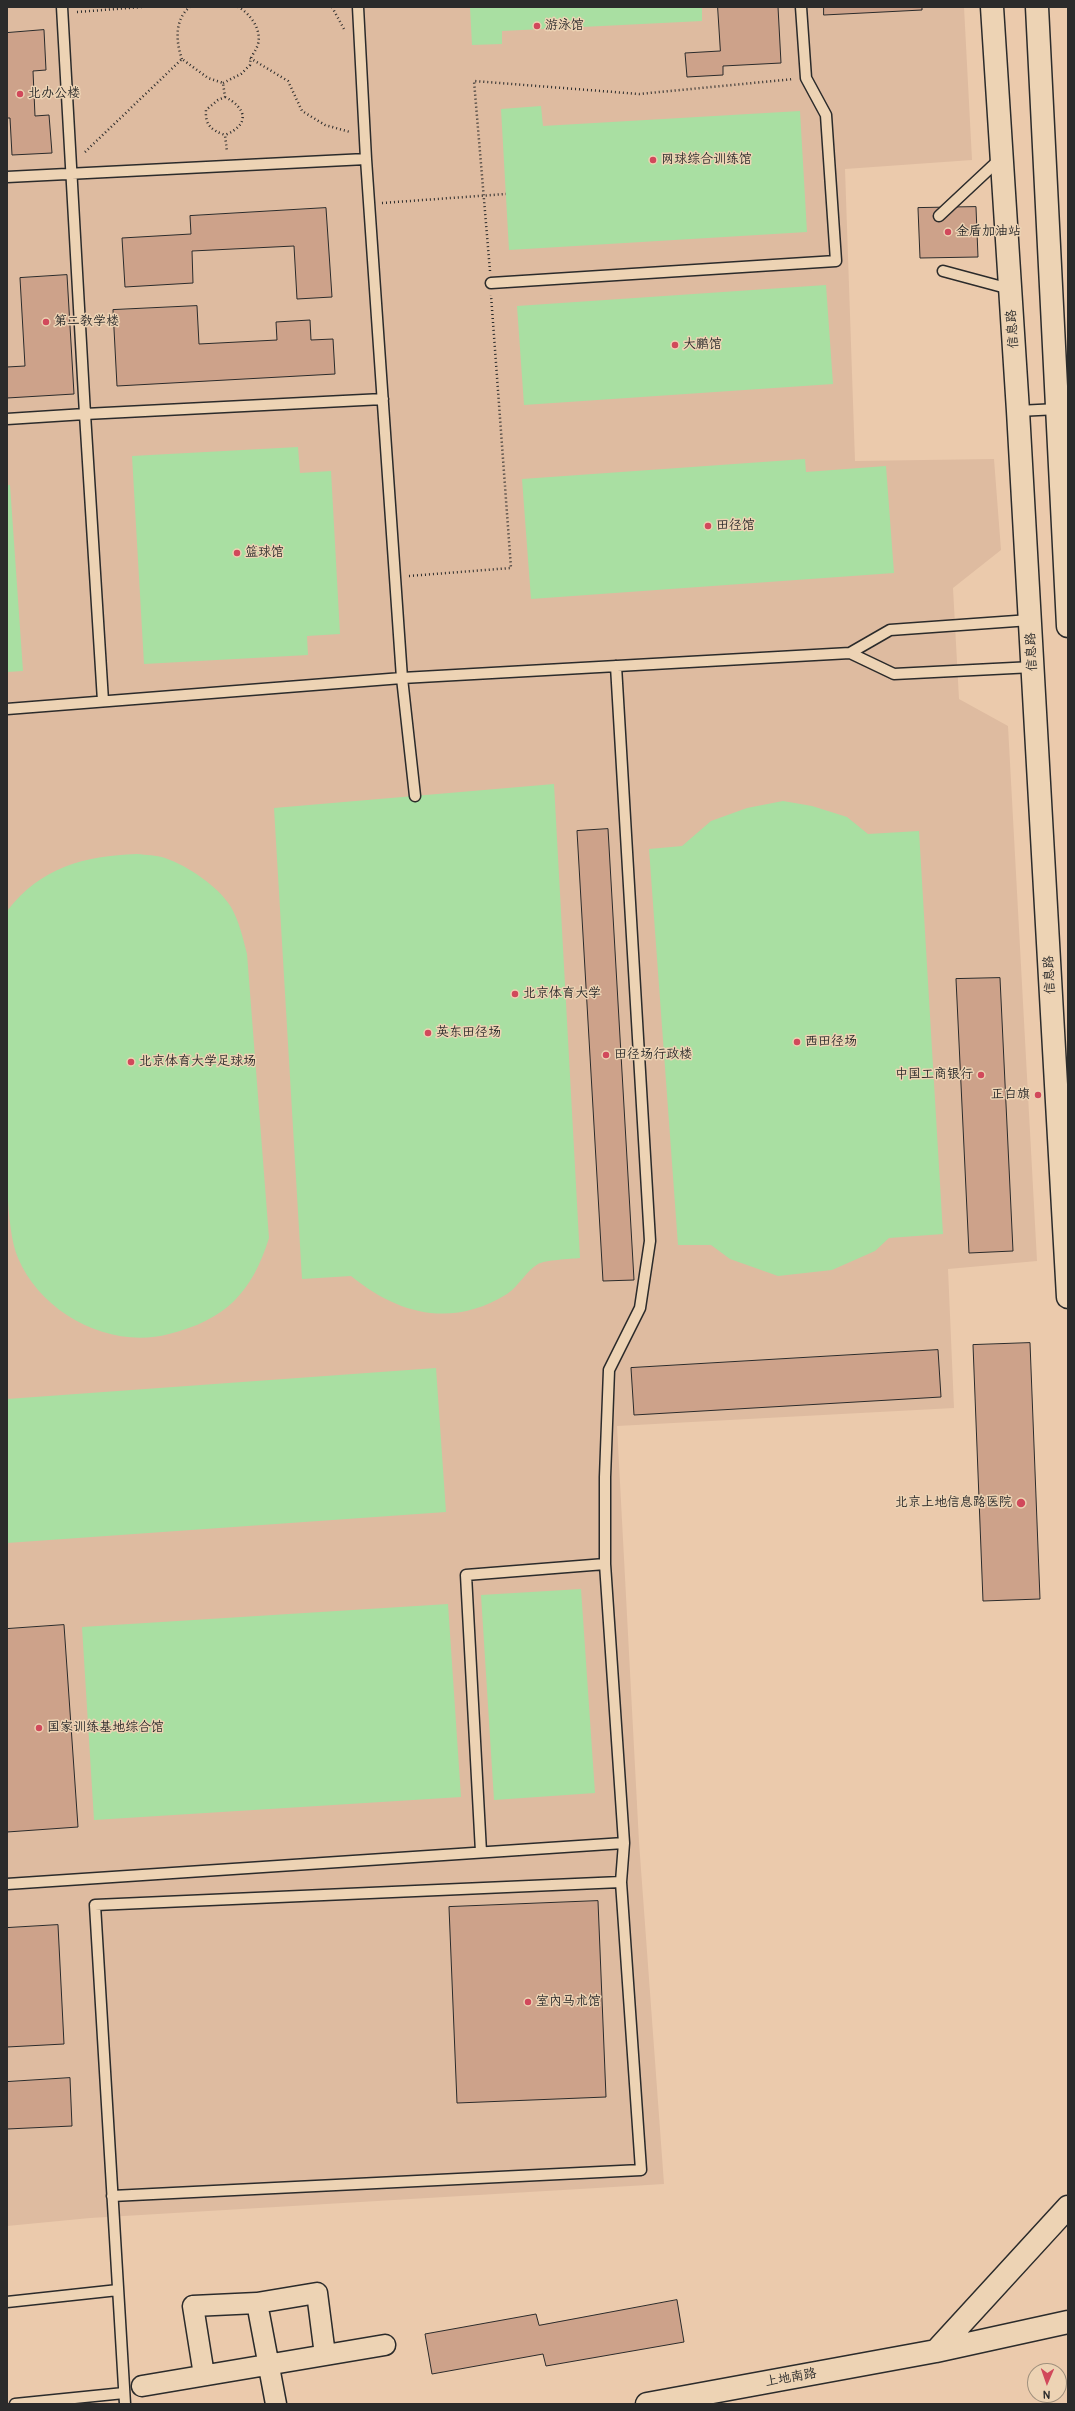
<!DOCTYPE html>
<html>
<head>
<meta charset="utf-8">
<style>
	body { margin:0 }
	#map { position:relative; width:1075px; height:2411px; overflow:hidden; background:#ebcaac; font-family:Pangolin,sans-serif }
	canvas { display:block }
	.frame { position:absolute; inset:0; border:8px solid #2b2b2b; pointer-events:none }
	.north { position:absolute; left:1027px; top:2363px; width:40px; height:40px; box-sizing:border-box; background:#edd3b4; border:1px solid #9f907d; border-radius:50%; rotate:182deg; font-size:11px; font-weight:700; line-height:16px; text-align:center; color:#2b2b2b }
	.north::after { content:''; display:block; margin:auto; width:14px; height:18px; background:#d1495b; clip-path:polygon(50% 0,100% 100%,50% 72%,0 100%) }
</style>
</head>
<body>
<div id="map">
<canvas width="1075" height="2411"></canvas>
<div class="frame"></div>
<div class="north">N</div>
</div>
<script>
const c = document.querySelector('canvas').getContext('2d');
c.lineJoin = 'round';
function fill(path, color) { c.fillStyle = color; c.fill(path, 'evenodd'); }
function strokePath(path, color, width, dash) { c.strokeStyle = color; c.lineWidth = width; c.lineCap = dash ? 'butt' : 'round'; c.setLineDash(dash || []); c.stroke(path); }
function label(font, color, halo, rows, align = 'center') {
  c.font = font + ' Pangolin,"LXGW WenKai TC",sans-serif'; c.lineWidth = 3; c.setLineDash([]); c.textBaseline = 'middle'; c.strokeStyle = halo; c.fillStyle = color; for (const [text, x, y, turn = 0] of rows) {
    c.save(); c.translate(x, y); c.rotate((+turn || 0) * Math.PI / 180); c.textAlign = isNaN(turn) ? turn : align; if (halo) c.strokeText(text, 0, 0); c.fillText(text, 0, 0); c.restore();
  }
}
fill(new Path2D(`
	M7,7h957l8,153 -127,9 10,292 139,-2 7,91 -48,38 6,111 49,27 29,535 -89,8 6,139 -337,18 22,416 25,342 -574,34 -83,8z`), '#debba0');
fill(new Path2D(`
	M470,7h232v14l-200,10v13l-30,1z
	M541,106l2,20 257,-15 7,121 -298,18 -8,-141z
	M826,285l7,99 -309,21 -7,-99z
	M298,447l2,26 31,-2 9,163 -33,2 1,19 -164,9 -12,-208z
	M805,459l1,13 80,-6 8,107 -363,26 -9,-120z
	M7,485h3l13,186 -16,1z
	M554,784l26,474c-10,1 -35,2 -42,6 -12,7 -19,22 -31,30 -55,34 -108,21 -156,-18l-49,3 -28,-471z
	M783,801l29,5 35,11 21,17 51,-3 24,403 -54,4 -14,13 -43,19 -54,6 -48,-17 -19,-14h-33l-29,-396 33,-3 29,-25 36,-13z
	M137,854c9,1 19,1 28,4 23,8 53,28 66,49 8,14 12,31 16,47l22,284c-17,55 -44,82 -100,96 -59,16 -128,-21 -151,-76 -13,-31 -11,-101 -11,-136 0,-70 0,-140 0,-211 34,-44 77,-55 130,-57z
	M436,1368l10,144 -439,31v-144z
	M581,1589l14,204 -101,7 -13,-205z
	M448,1604l13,193 -367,23 -12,-193z`), '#a9dfa2');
const building = new Path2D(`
	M718,7h60l3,56 -58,3v9l-36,2 -2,-24 35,-2z
	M824,7h98v3l-98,5z
	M44,30l2,40 -13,1 2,45 14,-1 3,38 -40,2 -2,-37h-3v-85z
	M976,207l2,50 -58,1 -2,-50z
	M326,208l6,89 -35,2 -3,-53 -102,5 1,32 -68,4 -3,-49 69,-4 -1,-18z
	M67,275l7,119 -67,4v-31l18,-1 -5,-88z
	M197,306l2,38 78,-4 -1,-18 34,-2 1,20 22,-1 2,35 -218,12 -4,-76z
	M608,829l26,451 -31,1 -26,-450z
	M1000,978l13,273 -44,2 -13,-274z
	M1030,1343l10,256 -57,2 -10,-256z
	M938,1350l3,47 -307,18 -3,-47z
	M64,1625l14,202 -71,5v-203z
	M598,1901l8,196 -149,6 -8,-196z
	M58,1925l6,119 -57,3v-119z
	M70,2078l2,48 -65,3v-47z
	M677,2300l7,42 -138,24 -3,-12 -111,20 -7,-40 111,-20 3,11z`);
fill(building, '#cda28a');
strokePath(building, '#2b2b2b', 1);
const service = new Path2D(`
	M358,7l8,152 36,519 13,118
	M7,177l359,-18
	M939,216l62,-58
	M943,271l67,18
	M491,283l345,-22 -10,-146 -20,-37 -5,-71
	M1018,411l40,-2
	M7,419l78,-5 -23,-407
	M850,653l44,21 139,-7
	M103,701l-18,-287 298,-15
	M7,709l395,-31 448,-25 40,-23 140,-10
	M605,1564v-87l4,-107 31,-62 10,-67 -34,-575
	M481,1852l-15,-277 139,-11 19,279 -3,39
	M7,1884l617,-41
	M112,2196l529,-26 -20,-288 -526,23 30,499
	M7,2302l111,-12
	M15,2404l109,-11`);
const minor = new Path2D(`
	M204,2375l-11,-69 64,-3
	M142,2386l243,-41
	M276,2404l-19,-101 60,-10 8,62`);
const tertiary = new Path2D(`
	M936,2351l132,-144
	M647,2404l289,-53 132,-29`);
const primary = new Path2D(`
	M992,7l26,404 50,886
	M1037,7l31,619`);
strokePath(service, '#2b2b2b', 13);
strokePath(minor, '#2b2b2b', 23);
strokePath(tertiary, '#2b2b2b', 25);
strokePath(primary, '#2b2b2b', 25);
strokePath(new Path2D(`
	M332,7l12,22
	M77,12l65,-5
	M250,58l38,23 14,30 23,14 25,7
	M182,59c-6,-16 -8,-40 8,-52
	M223,83l18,-9 9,-9c0,-10 6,-13 8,-21 4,-14 -8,-31 -20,-37
	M225,97c22,11 25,28 0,38
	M85,152l97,-93 26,19 15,5 2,14 -7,3 -12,10c-1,15 5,20 19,25l2,17
	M382,203l124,-9
	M490,271l-16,-190 165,13 155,-15
	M409,576l102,-8 -20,-273`), '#2b2b2b', 2.5, [1, 3]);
strokePath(service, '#edd3b4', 10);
strokePath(minor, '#edd3b4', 20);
strokePath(tertiary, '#edd3b4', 22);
strokePath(primary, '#edd3b4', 22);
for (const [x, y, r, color] of [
	[537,26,4,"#d1495b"],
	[20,94,4,"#d1495b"],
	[653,160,4,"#d1495b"],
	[948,232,4,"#d1495b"],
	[46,322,4,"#d1495b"],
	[675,345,4,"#d1495b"],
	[708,526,4,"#d1495b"],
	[237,553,4,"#d1495b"],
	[515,994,4,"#d1495b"],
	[428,1033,4,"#d1495b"],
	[797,1042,4,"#d1495b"],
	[606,1055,4,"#d1495b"],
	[131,1062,4,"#d1495b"],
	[981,1075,4,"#d1495b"],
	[1038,1095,4,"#d1495b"],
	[1021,1503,5,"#d1495b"],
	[39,1728,4,"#d1495b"],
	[528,2002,4,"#d1495b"]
]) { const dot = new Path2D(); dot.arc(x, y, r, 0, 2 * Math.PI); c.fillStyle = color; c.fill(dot); strokePath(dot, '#edd3b4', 1.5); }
label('13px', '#2b2b2b', '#edd3b4', [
	["游泳馆",545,26],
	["北办公楼",28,94],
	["网球综合训练馆",661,160],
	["金盾加油站",956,232],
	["第二教学楼",54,322],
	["大鹏馆",683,345],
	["田径馆",716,526],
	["篮球馆",245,553],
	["北京体育大学",523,994],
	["英东田径场",436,1033],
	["西田径场",805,1042],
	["田径场行政楼",614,1055],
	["北京体育大学足球场",139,1062],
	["中国工商银行",973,1075,"right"],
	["正白旗",1030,1095,"right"],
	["北京上地信息路医院",1012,1503,"right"],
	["国家训练基地综合馆",47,1728],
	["室内马术馆",536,2002]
], 'left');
label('13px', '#2b2b2b', '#edd3b4', [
	["信息路",1013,329,-94],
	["信息路",1032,652,-93],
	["信息路",1050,975,-93],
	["上地南路",791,2378,-10]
]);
</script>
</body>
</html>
